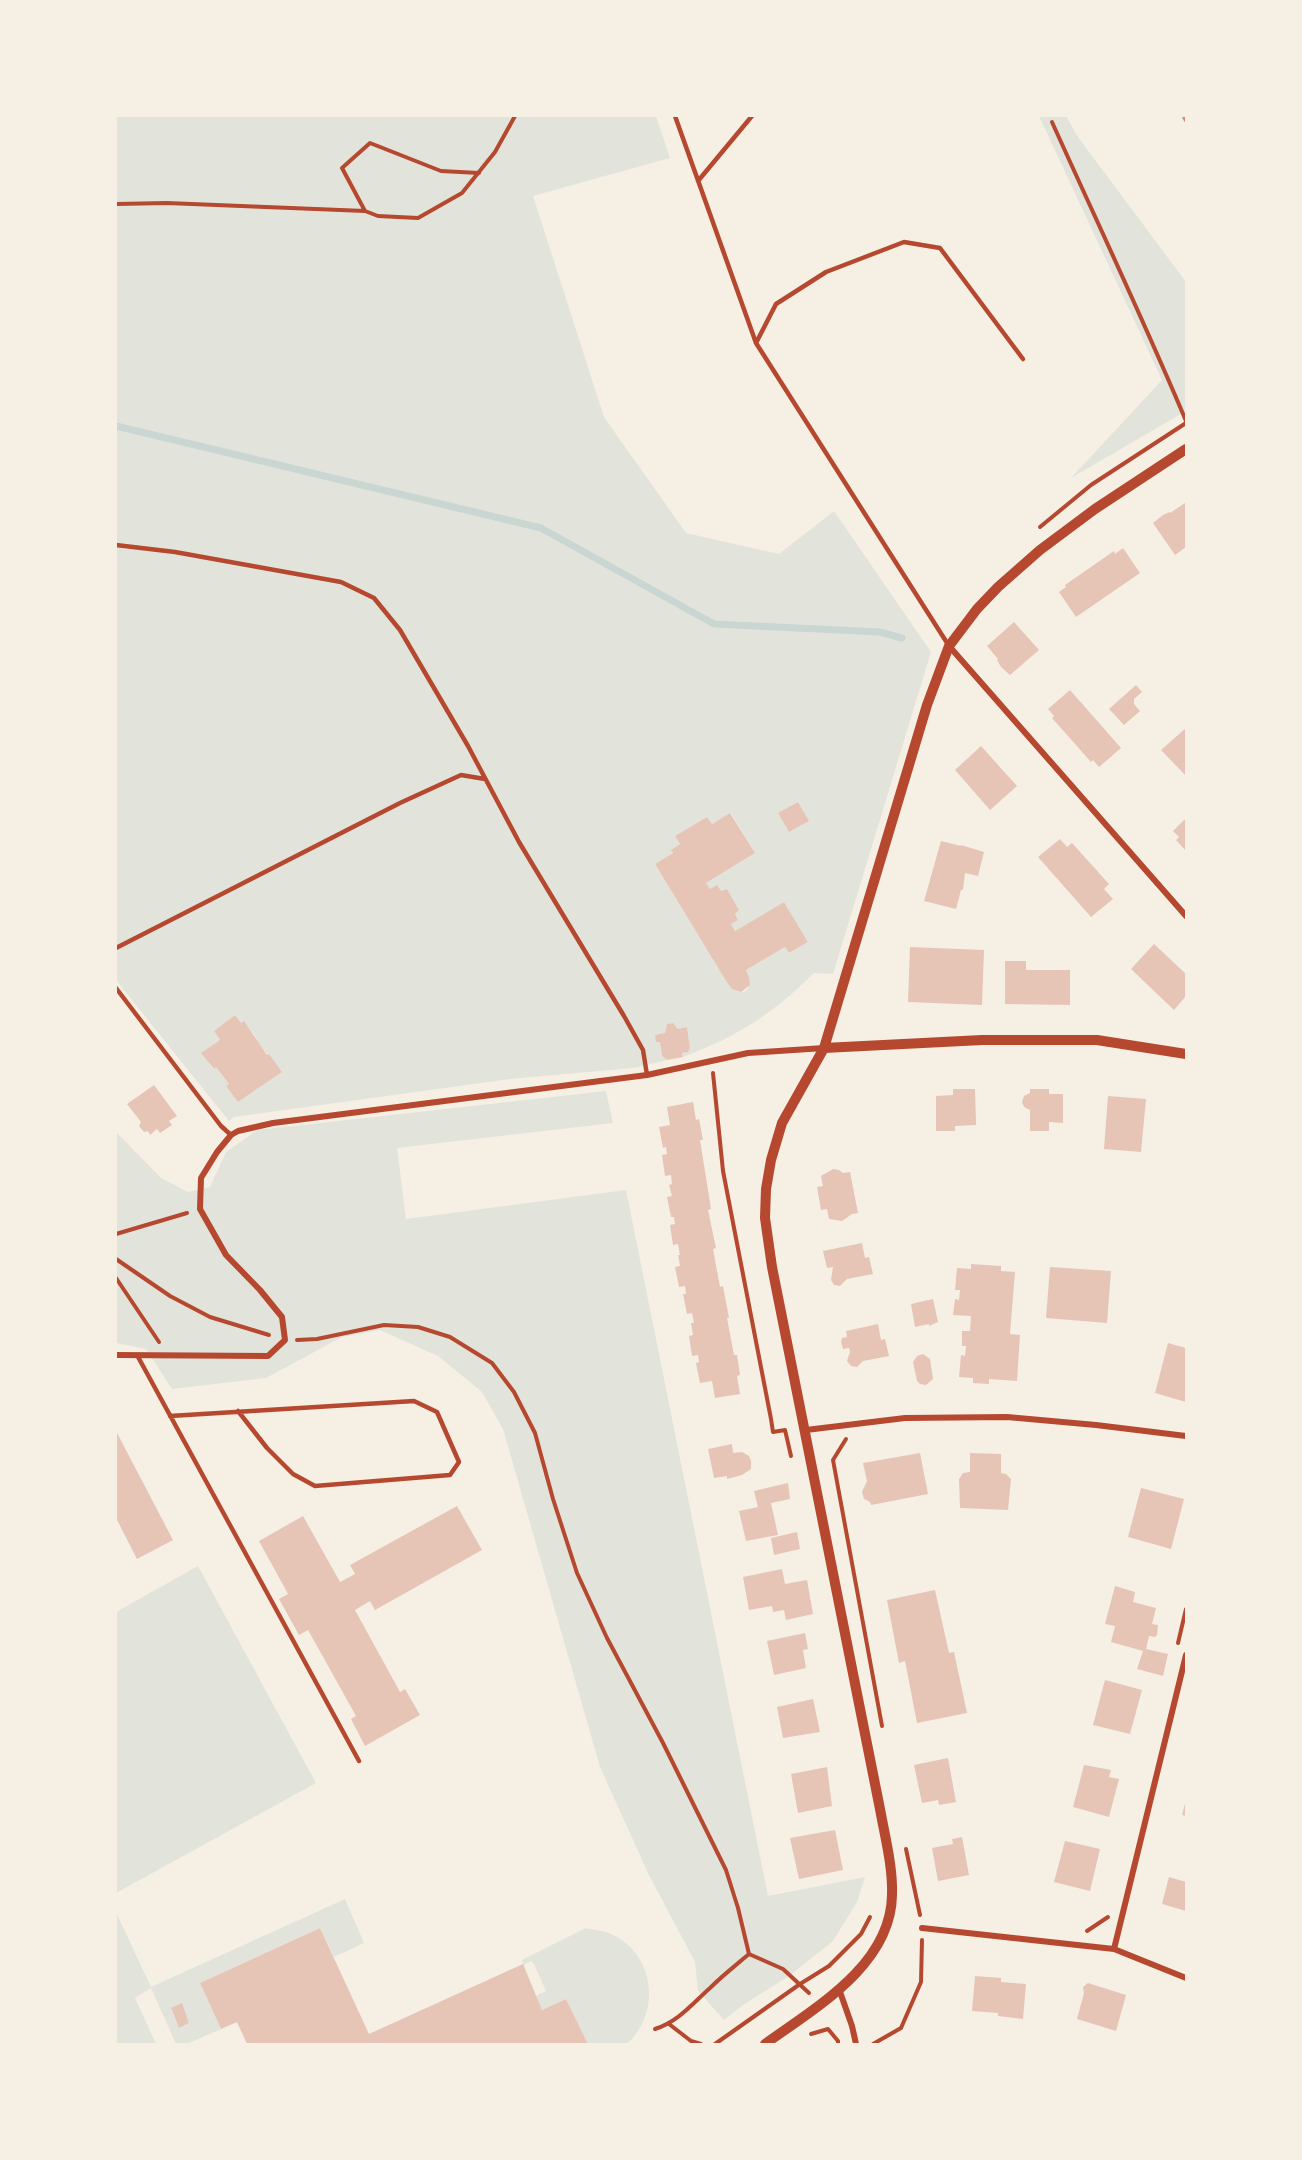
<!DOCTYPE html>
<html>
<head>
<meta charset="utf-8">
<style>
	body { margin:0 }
	#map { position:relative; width:1302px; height:2160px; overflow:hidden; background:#f6efe4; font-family:Lato,sans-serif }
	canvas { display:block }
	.frame { position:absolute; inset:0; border:117px solid #f6efe4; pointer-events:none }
</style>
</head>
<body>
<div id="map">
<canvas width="1302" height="2160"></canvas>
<div class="frame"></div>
</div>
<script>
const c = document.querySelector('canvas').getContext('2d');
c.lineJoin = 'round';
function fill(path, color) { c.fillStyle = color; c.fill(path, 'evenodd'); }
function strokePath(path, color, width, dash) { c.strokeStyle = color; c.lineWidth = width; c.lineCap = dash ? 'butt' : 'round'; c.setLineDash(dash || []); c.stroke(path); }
fill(new Path2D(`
	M116,116h540l14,42 -137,38 71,221 82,116 93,21 55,-43 97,141 -98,322 -19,-1c-40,40 -79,65 -131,84l-1,-4 6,-1 2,-4 -3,-20 -9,1 -5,-6 -6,1 -2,9 -7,1 -3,3 5,5 2,14 5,4 -34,8 -123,11 -276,38 -5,4 -113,-141zM798,802l10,19 -19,11 -10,-18zM731,813l24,40 -49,30 4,6 11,2 6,-2 12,21 -4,4 3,6 -7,4 4,7 49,-29 24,40 -19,11 -4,-6 -39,23 4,12c-5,20 -17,6 -24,-1l-71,-117 18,-11 -1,-4 8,-5 -4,-8 31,-19 5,7zM235,1015l6,8 3,-1 12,15 -1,2 27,33 -44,30 -12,-16 3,-2 -13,-17 -3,2 -11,-16 18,-13 -6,-9z
	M1039,116h27l12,21 108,145v129l-115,67 91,-98z
	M606,1091l7,32 -216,25 9,71 220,-29 142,706 97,-19 -8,25 -24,39 -44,35 -46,29 -19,15 -26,-29 -3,-29 -47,-89 -48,-106 -97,-338 -21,-37 -44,-36 -58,-26 -38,7 -76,41 -94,11 -26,-40 -30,-6v-211l45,46 27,14 22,-5 16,-35 31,-22z
	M198,1566l118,217 -200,110v-281z
	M345,1899l19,44 -30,14 -14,-29 -120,55 21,46 -34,15h-11l-25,-56 -16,10 21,46h-40v-132l35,75zM181,2004l8,19 -10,5 -8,-19z
	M586,1928c7,2 16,2 23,5 46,19 53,79 18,111h-39l-22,-45 -24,11 -6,-14 10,-5 -12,-27 -3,-3 -6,3 -1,3 -2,-7z`), '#e2e4dc');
strokePath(new Path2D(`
	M116,426l425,102 173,96 166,8 22,6`), '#c9d6d2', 7);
fill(new Path2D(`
	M1185,503l1,44 -11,8 -22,-32 10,-8 7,-3v1z
	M1123,548l17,25 -64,44 -17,-25 7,-5 -1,-2 49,-34 1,3z
	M1014,622l25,28 -29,25 -9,-8 -4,-7 1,-1 -11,-13z
	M1136,685l6,7 -8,7v5l6,7 -16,14 -15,-16z
	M1070,690l51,58 -22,19 -6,-7 -2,2 -39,-44 2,-2 -6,-7z
	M1186,728v48l-25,-26z
	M981,746l36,40 -27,24 -35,-40z
	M798,802l11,19 -20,11 -11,-19z
	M730,813l25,40 -49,30 4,6 7,-4 4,6 6,-2 12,21 -4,4 3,6 -7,4 4,7 49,-29 24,40 -19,11 -4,-6 -39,23 3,7 1,8 -9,7 -9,-3 -6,-8 -71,-117 18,-11 -2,-3 9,-6 -5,-8 32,-19 5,7z
	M1186,818v33l-10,-11 3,-3 -6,-6z
	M1060,839l7,8 5,-4 37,41 -5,5 9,10 -22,18 -53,-60z
	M941,841l20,5v-1l23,7 -6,24 -13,-3 -2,17h-2l-5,19 -32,-8z
	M1154,944l32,30v22l-12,14 -43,-41z
	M910,947l74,3 -2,55 -74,-3z
	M1005,961h21v9h44v35l-65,-1z
	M235,1015l6,8 3,-2 23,34 2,-1 13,18 -44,30 -12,-16 3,-2 -13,-17 -2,2 -13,-16 19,-13 -6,-9z
	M673,1023l5,6 9,-2 3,21 -2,4 -6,1 1,4 -16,3 -5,-4 -2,-14h-4l-1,-6 3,-2 7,-1 2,-9z
	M154,1085l23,31 -8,5 3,4 -12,8 -3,-4 -7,6 -2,-4 -4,1 -5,-6 2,-4 -14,-18z
	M953,1089h22l1,36 -21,1v5h-19v-35l17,-1z
	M1030,1089h19v5h14v29l-14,-1v9h-19v-21l-6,-3 -2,-5 2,-6 6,-3z
	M1108,1096l38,3 -5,53 -37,-3z
	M693,1102l3,18 3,-1 4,21h-3l11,69 -3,1 8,38 -3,1 7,38 3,-1 6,32h-2l7,37h3l3,20 -3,1 3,18 -25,4 -3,-17 -12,2 -4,-20 3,-1 -1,-7 -6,1 -3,-20 4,-1 -2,-12h3l-2,-10 -5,1 -4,-20h3l-1,-8 -6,1 -4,-20 5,-1 -2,-11h2l-2,-11 -5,1 -3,-20 5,-1 -1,-7h-3l-4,-20 5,-1 -3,-11 3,-1 -1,-9 -6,1 -3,-21 5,-1 -1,-7 -3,1 -4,-21 11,-2 -3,-18z
	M833,1169l6,1 4,3 7,-1 8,41 -6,1 -10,7 -13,-2 -2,-10 -6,1 -4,-23 6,-1 -2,-10z
	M862,1243l3,15 4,-1 4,17 -26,5 -7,7 -6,-1 -3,-5 2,-13 -6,1 -4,-17z
	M971,1264l30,2v5l14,1 -5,62 10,1 -3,46 -28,-2v5l-16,-1v-5l-14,-1 2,-22 4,1 1,-10h-4v-15h8l1,-15 -18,-1 2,-16 4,1 1,-10h-5l2,-22 14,1z
	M1050,1267l61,4 -4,52 -61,-5z
	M933,1299l5,23 -9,4v-2l-14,3 -4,-23z
	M878,1324l3,16 4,-1 4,17 -26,5 -6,6 -6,-1 -4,-5 3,-9 -1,-4 -6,1 -2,-7 1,-4 5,-1 -1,-6z
	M1168,1343l18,5v54l-31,-9z
	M923,1354l7,5 3,20 -7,6 -6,-1 -3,-3 -4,-19 4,-6z
	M116,1431l57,109 -36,19 -21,-41z
	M732,1444l1,9 9,-1 7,4 2,5v8l-9,6 -15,4v-3l-13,2 -6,-29z
	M920,1453l8,41 -57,11 -1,-3 -6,-3 -2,-7 5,-11 -4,-18z
	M970,1453l31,1v19l5,1 5,5 -3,31 -48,-2 -1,-29 4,-6 7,-1z
	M788,1483l2,16 -19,4 7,32 -32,6 -7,-30 19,-4 -4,-16z
	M1141,1488l43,11 -13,50 -43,-12z
	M457,1506l25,44 -107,60 -5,-9 -15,9 45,82 5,-3 15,26 -55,31 -14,-27 5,-3 -48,-86 -9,5 -20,-36 9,-5 -29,-53 44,-25 37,66 15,-8 -5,-9z
	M797,1532l3,17 -26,6 -3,-17z
	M782,1569l3,15 22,-4 6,34 -27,6 -2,-10 -11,2 -1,-6 -23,4 -6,-33z
	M1115,1586l20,6 -2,10 23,6 -4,16 6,1 -1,10 -2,2 -6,-1 -3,13 22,5 -5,22 -26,-7 6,-18 -32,-9 4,-16 -10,-2z
	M935,1590l14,63 5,-1 13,61 -50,10 -12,-62 -6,2 -12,-63z
	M805,1633l3,16 -5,1 3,18 -32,7 -7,-34z
	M1105,1680l37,10 -12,44 -37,-9z
	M813,1699l7,33 -37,6 -6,-31z
	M948,1758l8,44 -17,3 -1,-5 -16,3 -8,-38z
	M1084,1765l27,5 -2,7 10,2 -10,38 -36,-10z
	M827,1767l5,39 -34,7 -7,-39z
	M1186,1800v16l-4,-1z
	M835,1830l8,40 -44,9 -9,-41z
	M962,1837l7,38 -31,6 -6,-33 21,-4 -1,-5z
	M1065,1841l35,8 -10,42 -36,-9z
	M1169,1877l17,5v29l-24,-7z
	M320,1928l49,106 154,-70 19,46 24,-11 22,45h-341l-10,-22 -16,7 -21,-46z
	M975,1976l26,2v4l25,2 -3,35 -25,-3v-3l-26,-2z
	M1088,1983l38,12 -10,36 -39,-12 7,-26 -1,-6z
	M182,2003l7,20 -10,5 -8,-20z`), '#e6c5b7');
strokePath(new Path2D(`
	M1052,122c45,100 92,199 134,299
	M479,173l-38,-2 -71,-28 -28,25 23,43 13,5 40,2 44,-25 33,-41 20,-36
	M116,204l51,-1 198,8
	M1040,527l51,-42 95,-62
	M713,1073l10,98 48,248 2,13 12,-2 6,26
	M116,1234l71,-21
	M116,1259l54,37 40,21 59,18
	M116,1278l43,64
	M297,1340l20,-1 67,-14 34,2 32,10 42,26 22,29 21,41 18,66 24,74 30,65 56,105 63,127 12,38 11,46c-13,11 -27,22 -39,34 -18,16 -31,33 -55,41
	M846,1439l-13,21 49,266
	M1178,1643l8,-34
	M906,1849l14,66
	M1087,1931l21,-14
	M749,1954l34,15 26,24
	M669,2024l22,17 10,3
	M811,2034l17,-5 10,12v3
	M715,2044l85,-60 29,-18 32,-32 9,-17
	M873,2044l28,-16 20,-46 1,-42`), '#b5482f', 4);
strokePath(new Path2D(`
	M675,116l81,227 193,303
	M698,181l54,-65
	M756,343l20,-39 50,-32 78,-30 36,6 83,111
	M116,545l59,7 166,30 33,16 26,32 68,116 51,96 105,174 19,34 4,25
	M116,948l284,-145 61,-28 24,4
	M116,988l105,138 10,9
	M137,1355l222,406
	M170,1416l244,-15 23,11 22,50 -9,13 -135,11 -22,-12 -26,-26 -29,-37`), '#b5482f', 4.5);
strokePath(new Path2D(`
	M949,646l237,270
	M116,1355l152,1 17,-16 -3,-23 -22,-27 -34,-35 -26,-46 1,-31 16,-26 14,-17 7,-4 35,-8 374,-48 101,-22 76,-5
	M806,1430l99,-12 102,-1 89,8 90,11
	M922,1928l192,21 72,29
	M1114,1949l72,-294
	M839,1989l13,37 4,18`), '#b5482f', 6);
strokePath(new Path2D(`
	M824,1048l158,-8h115l89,14
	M765,2044c50,-36 126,-79 127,-149 1,-28 -7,-58 -12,-86l-108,-542 -7,-49 1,-29 5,-29 11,-37 42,-75 103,-343 22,-59 28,-37 21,-22 42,-37 55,-41 91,-60`), '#b5482f', 10);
strokePath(new Path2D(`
	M1184,116l2,4`), '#cf8b77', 4.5);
</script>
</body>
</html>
